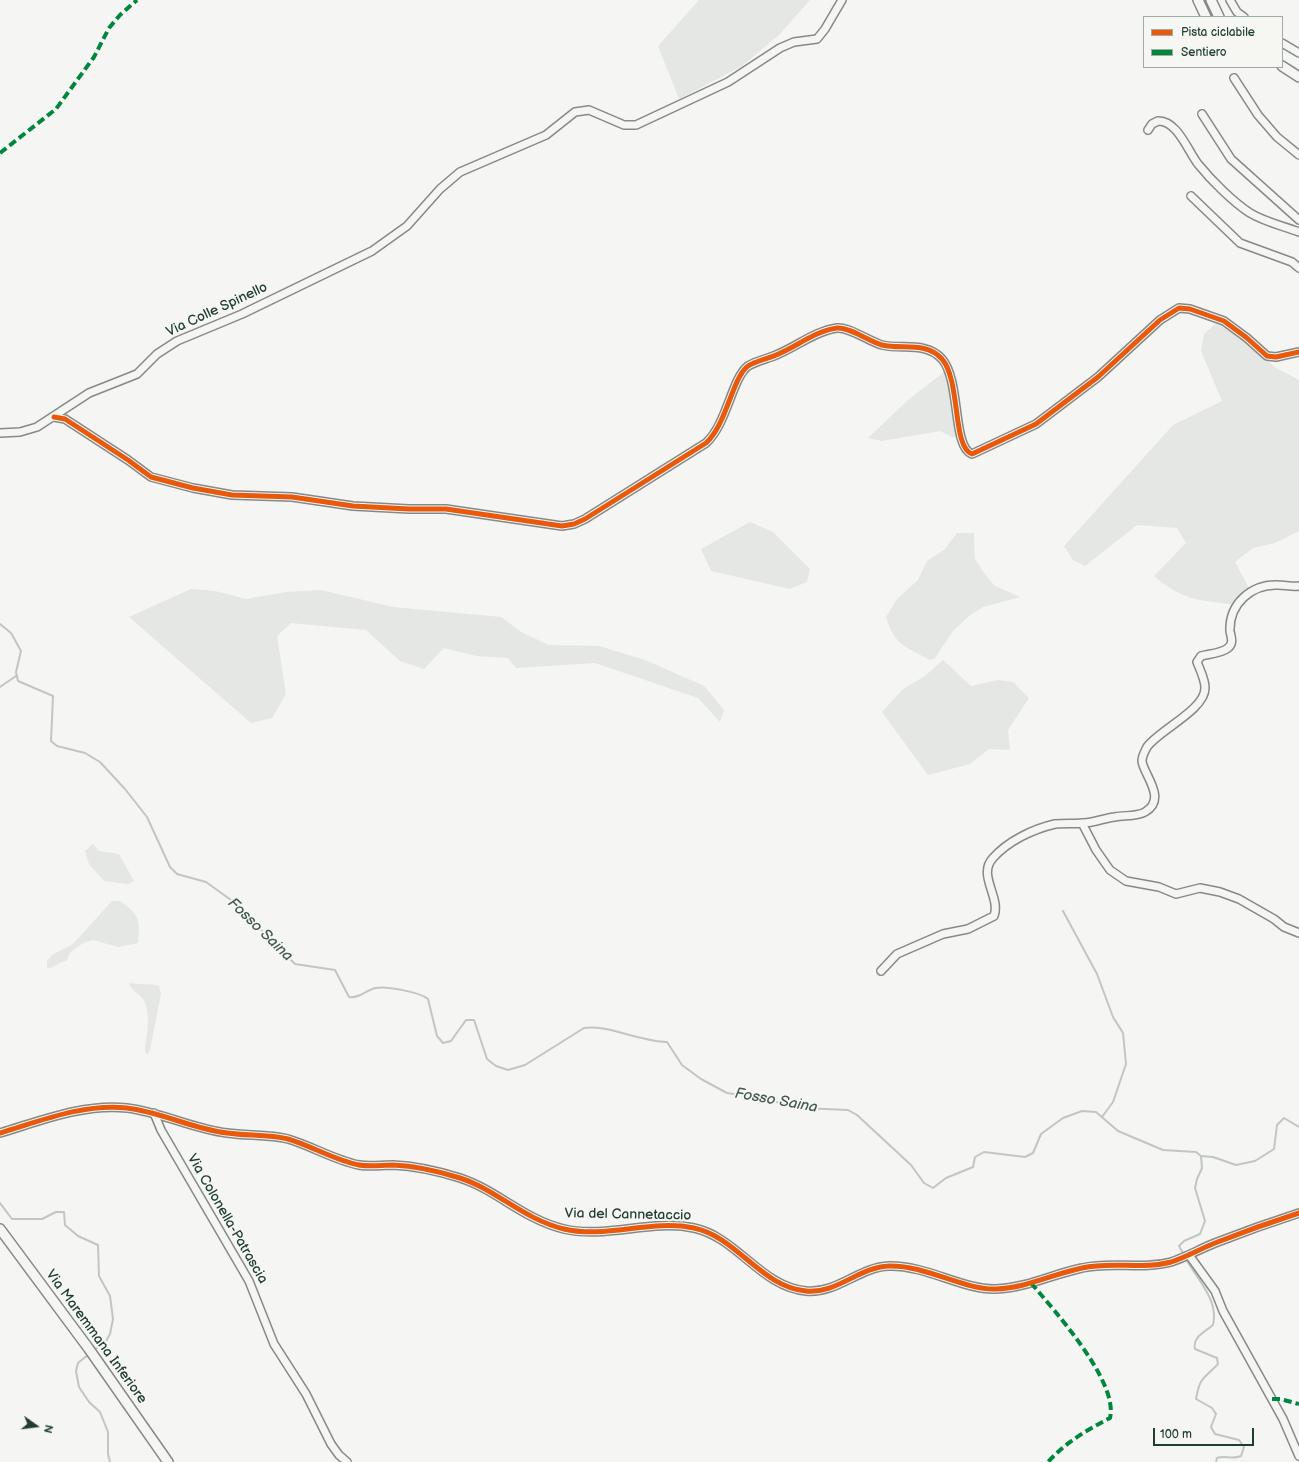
<!DOCTYPE html>
<html>
<head>
<meta charset="utf-8">
<style>
	body { margin:0 }
	#map { position:relative; width:1299px; height:1462px; overflow:hidden; background:#f5f5f3; font-family:"Balsamiq Sans",sans-serif }
	canvas { display:block }
	.legend { position:absolute; left:1143px; top:16px; width:140px; height:52px; box-sizing:border-box; background:#f6f6f2; border:1px solid #a0aca6; margin:0; padding:5px 7px; list-style:none; font-size:12px; color:#1f3d34 }
	.legend li { display:flex; align-items:center; gap:8px; height:20px }
	.legend b { width:20px; border:1px solid #a0aca6 }
	.north { position:absolute; left:16px; top:1406px; width:40px; height:40px; -webkit-text-stroke:3px #f6f6f2; paint-order:stroke; rotate:104deg; font-size:11px; font-weight:700; line-height:16px; text-align:center; color:#1f3d34 }
	.north::after { content:''; display:block; margin:auto; width:14px; height:18px; background:#1f3d34; clip-path:polygon(50% 0,100% 100%,50% 72%,0 100%) }
	.scale { position:absolute; left:1153px; top:1428px; width:101px; height:18px; box-sizing:border-box; border:2px solid #1f3d34; border-top:0; padding-left:5px; font-size:12px; line-height:14px; white-space:nowrap; color:#1f3d34; -webkit-text-stroke:3px #f6f6f2; paint-order:stroke }
</style>
</head>
<body>
<div id="map">
<canvas width="1299" height="1462"></canvas>
<ul class="legend">
<li><b style="height:5px;background:#e8590c"></b>Pista ciclabile</li>
<li><b style="height:5px;background:#00873e"></b>Sentiero</li>
</ul>
<div class="north">N</div>
<div class="scale">100 m</div>
</div>
<script>
const c = document.querySelector('canvas').getContext('2d');
c.lineJoin = 'round';
function fill(path, color) { c.fillStyle = color; c.fill(path, 'evenodd'); }
function strokePath(path, color, width, dash) { c.strokeStyle = color; c.lineWidth = width; c.lineCap = dash ? 'butt' : 'round'; c.setLineDash(dash || []); c.stroke(path); }
function label(font, color, halo, rows, align = 'center') {
  c.font = font + ' "Balsamiq Sans",sans-serif'; c.lineWidth = 4; c.setLineDash([]); c.textBaseline = 'middle'; c.strokeStyle = halo; c.fillStyle = color; for (const [text, x, y, turn = 0] of rows) {
    c.save(); c.translate(x, y); c.rotate((+turn || 0) * Math.PI / 180); c.textAlign = isNaN(turn) ? turn : align; if (halo) c.strokeText(text, 0, 0); c.fillText(text, 0, 0); c.restore();
  }
}
fill(new Path2D(`
	M699,0h111l-30,34 -38,32 -63,33 -21,-53z
	M1218,321l23,14 16,17 19,16 23,12v151l-24,12 -22,5 -18,14 14,26 -17,16c-32,-3 -52,-5 -78,-28l32,-33 -9,-15 -40,-3 -52,41 -12,-6 -9,-14 109,-121 49,-24 -21,-50 3,-17z
	M944,372l9,23 4,43 -5,-1 -12,-6 -58,10 -14,-3 40,-38z
	M750,522l23,10 37,37 -3,13 -17,7 -79,-18 -10,-22z
	M957,533h17l1,26 9,14 11,13 25,11 -37,10 -14,9 -16,15 -18,27 -5,2c-24,-13 -36,-15 -44,-43l11,-18 21,-19 9,-19 17,-11z
	M191,589l24,2 31,8 40,-7 35,-2 72,17 108,10 20,15 28,13 50,1 46,14 59,26 20,24 -4,12 -22,-24 -103,-35 -79,5 -8,-10 -32,-2 -32,-8 -20,21 -24,-8 -34,-31 -75,-7 -14,13 9,58 -14,24 -21,5 -122,-106z
	M943,660l28,26 27,-6 15,2 16,16 -21,32 2,20 -21,-1 -19,15 -42,11 -46,-63 21,-23 22,-13z
	M93,844l6,7 20,3 15,27 -6,3 -24,-3 -15,-17 -4,-13z
	M112,901h8c20,14 20,19 18,42l-20,4 -25,-7 -10,3 -13,10 -3,7c-8,2 -12,7 -20,9v-8l5,-6 21,-11z
	M129,983c10,2 20,0 30,3l2,8 -11,56 -3,5 -2,-4c1,-15 7,-38 -2,-52 -4,-6 -13,-9 -14,-16z`), '#e4e7e3');
strokePath(new Path2D(`
	M0,624l11,9 10,18 -5,21 2,9 35,15 -2,45 6,5 28,7 15,9 25,27 22,28 23,50 7,7 29,8 25,18 64,64 40,6 14,27c10,2 17,-7 27,-9 10,-2 44,4 52,11l9,37 6,7 8,-2 15,-21h8l13,39 9,7 12,4 17,-5 59,-37c22,-4 57,14 83,14l15,23 19,14 26,14 33,5 42,10 46,2 9,5 54,50 13,18 9,5 13,-10 27,-11 2,-10 9,-5 41,5 8,-4 8,-19 22,-16 19,-7 14,1 22,19 45,19 33,2 5,4 12,1 23,8 19,-4 19,-12 3,-24 7,-7 15,9
	M0,687l16,-11
	M1063,911l34,63 16,43 10,16 3,31 -13,38 -11,15
	M0,1203l12,16h30l14,-7h8l1,13 13,11 20,9 1,31 11,20 3,23 -3,15 -5,9 -11,7
	M1184,1255l-5,-9 5,-5 16,-7 5,-13 -10,-33 2,-9 5,-11 -1,-12
	M1186,1259c11,20 33,41 27,66 -8,7 -21,12 -18,24l22,9 1,6c-14,15 -18,12 -22,35l16,9 4,6 -5,13 4,7 24,6 5,7 -3,9c-8,4 -16,-1 -24,2l-1,4
	M89,1354l-11,9 -2,8 3,16 10,15 11,10 8,20v22l2,8`), '#c0c7c3', 2);
const street = new Path2D(`
	M1230,0l7,12 7,5
	M1282,43l17,10
	M1234,78l24,37 19,22 22,18
	M1202,114l29,45 68,61
	M1148,130l4,-6 6,-3c19,-1 30,30 40,43 13,16 35,38 52,49 15,9 33,13 49,19
	M1191,196l49,47 52,19 7,6
	M54,417l11,2 63,41 23,17 42,11 39,7 60,2 61,9 56,3h37l116,17 12,-2 11,-5 121,-76c21,-19 26,-65 42,-77 8,-5 19,-7 28,-11 20,-8 39,-24 61,-27 13,-1 31,13 45,17 20,5 44,-4 60,14 19,22 10,88 30,95l64,-30 62,-47 62,-57 19,-12 11,1 34,12 23,17 20,18 9,1 23,-5
	M0,433l20,-1 17,-5 52,-34 48,-19 20,-20 20,-13 65,-27 130,-63 35,-25 33,-37 20,-17 86,-37 29,-23 14,-2 35,15h12l92,-43 52,-34 14,-6 23,-3 8,-10 17,-29
	M1082,823l14,27 14,20 16,11 33,6 17,7 24,-6 20,4 19,7 35,20 10,8 15,6
	M881,971l16,-17 46,-20 25,-5 26,-13c7,-19 -17,-41 -1,-58 15,-17 40,-29 62,-34 10,-1 19,0 28,-1 11,0 21,-5 32,-6 9,-2 21,0 30,-5 23,-13 -2,-38 -3,-51 0,-5 3,-10 5,-14 12,-17 58,-37 58,-59 0,-9 -5,-18 -8,-26l4,-6c8,-2 21,-3 27,-8 6,-5 3,-11 2,-17 -1,-27 21,-47 48,-46 7,0 14,2 21,1
	M154,1113l7,17 88,151 25,63 32,50 25,50 8,11 8,7
	M0,1133c40,-12 85,-30 127,-25 34,4 66,21 100,25 20,3 41,1 61,6 24,7 46,21 71,26 11,2 23,0 34,0 23,1 45,6 67,13 37,12 63,41 104,51 42,10 87,-10 130,-1 43,9 67,59 112,63 31,3 53,-24 83,-25 37,-1 74,24 107,23 30,-1 57,-15 86,-21 30,-7 60,2 89,-6 15,-5 29,-13 44,-19 28,-11 56,-21 84,-30
	M1189,1255l26,36 8,20 60,108 16,37`);
const secondary = new Path2D(`
	M1198,0l8,17
	M1211,0l8,17
	M1282,66l17,11
	M0,1229l89,120 79,113`);
strokePath(street, '#858a88', 10);
strokePath(secondary, '#858a88', 12);
strokePath(street, '#f5f5f3', 7);
strokePath(secondary, '#f5f5f3', 9);
strokePath(new Path2D(`
	M0,153l56,-44 38,-52 15,-29 11,-13 17,-15
	M1031,1283c23,27 88,99 79,135 -23,12 -44,24 -62,44
	M1272,1399h8l19,5`), '#00873e', 4, [8, 4]);
strokePath(new Path2D(`
	M54,417l11,2 63,41 23,17 42,11 39,7 60,2 61,9 56,3h37l116,17 12,-2 11,-5 121,-76c21,-19 26,-65 42,-77 8,-5 19,-7 28,-11 20,-8 39,-24 61,-27 13,-1 31,13 45,17 20,5 44,-4 60,14 19,22 10,88 30,95l64,-30 62,-47 62,-57 19,-12 11,1 34,12 23,17 20,18 9,1 23,-5
	M0,1133c40,-12 85,-30 127,-25 34,4 66,21 100,25 20,3 41,1 61,6 24,7 46,21 71,26 11,2 23,0 34,0 23,1 45,6 67,13 37,12 63,41 104,51 42,10 87,-10 130,-1 43,9 67,59 112,63 31,3 53,-24 83,-25 37,-1 74,24 107,23 30,-1 57,-15 86,-21 30,-7 60,2 89,-6 15,-5 29,-13 44,-19 28,-11 56,-21 84,-30`), '#e8590c', 5);
label('14px', '#1f3d34', '#f6f6f2', [
	["Via Colle Spinello",217,310,-25],
	["Via del Cannetaccio",628,1215,1],
	["Via Colonella-Patrascia",227,1219,60],
	["Via Maremmana Inferiore",96,1337,54]
]);
label('italic 15px', '#425a52', '#f6f6f2', [
	["Fosso Saina",260,930,44],
	["Fosso Saina",776,1101,10]
]);
</script>
</body>
</html>
